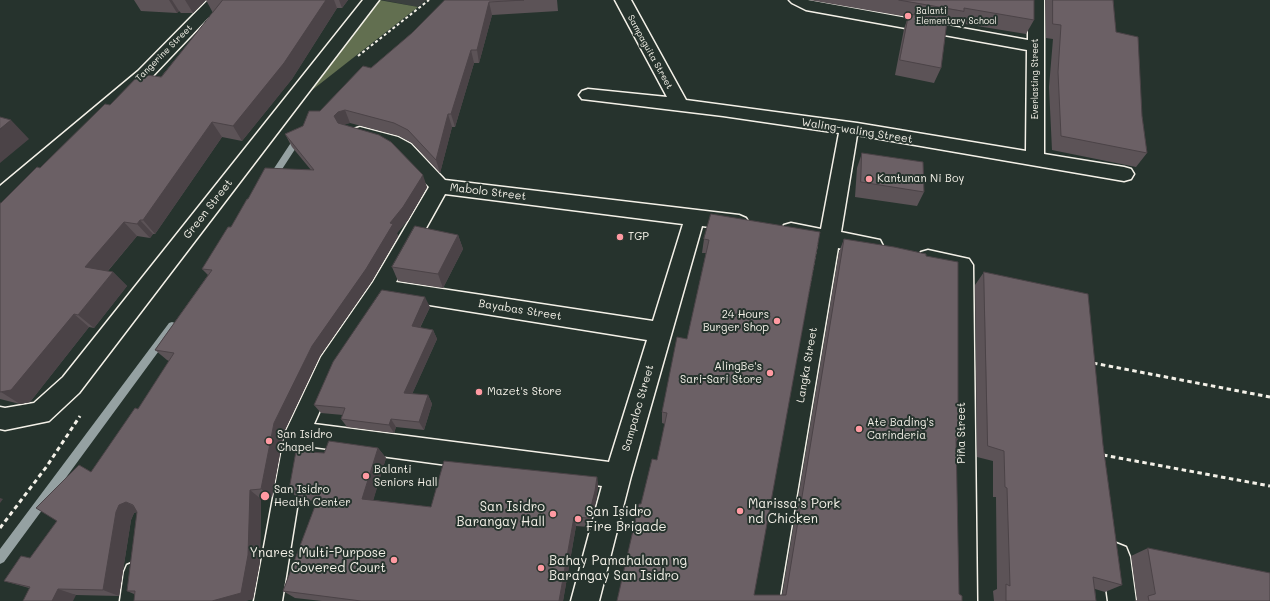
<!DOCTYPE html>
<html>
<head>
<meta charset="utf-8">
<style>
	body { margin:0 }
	canvas { display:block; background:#26332d }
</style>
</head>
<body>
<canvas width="1270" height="601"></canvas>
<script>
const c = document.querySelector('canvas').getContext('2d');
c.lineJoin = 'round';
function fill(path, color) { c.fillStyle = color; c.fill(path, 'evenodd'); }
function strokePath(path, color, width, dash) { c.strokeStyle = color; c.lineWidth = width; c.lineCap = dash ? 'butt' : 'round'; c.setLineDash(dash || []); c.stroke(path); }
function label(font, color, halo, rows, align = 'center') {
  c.font = font + ' Mali,sans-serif'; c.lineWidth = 4; c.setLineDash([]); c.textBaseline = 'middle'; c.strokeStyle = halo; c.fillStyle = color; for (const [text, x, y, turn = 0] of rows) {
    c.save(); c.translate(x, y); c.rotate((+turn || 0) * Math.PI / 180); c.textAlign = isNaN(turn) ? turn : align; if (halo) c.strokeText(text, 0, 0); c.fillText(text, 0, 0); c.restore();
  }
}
fill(new Path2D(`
	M382,0h44l-8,7z`), '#3b403e');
fill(new Path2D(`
	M379,0l39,7 -111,87z`), '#626f50');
fill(new Path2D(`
	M299,134l4,3 -28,43h-6l-1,-2 1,-2 27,-41z
	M172,322l3,1 2,3 -2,3 -171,233 -4,2v-15l169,-226z`), '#95a1a2');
const lane = new Path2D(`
	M134,562l7,3 3,7 -4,29h-20l4,-29 3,-7z`);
const street = new Path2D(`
	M363,0h16l-300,393 -30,28 -44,9 -5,-1v-22l5,1 29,-5 29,-26z
	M615,0h16l55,100 171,23 169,28 1,-101 -221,-40 -14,-7 -3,-3h19l220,40v-40h16v154l80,13 7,2 3,5 -3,5 -7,2 -267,-46 -16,97 39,8 3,6 -3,6 -7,2 -35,-6 -59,353h-28l67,-357 -34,-7 -3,-6 3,-6 7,-2 30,6 18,-96 -116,-17 -141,-17 -3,-4 3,-4 6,-2 79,8z
	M360,127l38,10 13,7 34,36 294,35 7,3 3,5 -3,5 -7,3 -37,-5 -71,250 -32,125h-28l31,-115 -295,-40 -25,155h-28l31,-168 36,-76 52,-75 56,-95 -32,-33 -12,-8 -31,-9 -3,-4 3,-4zM445,194l238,30 -30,97 -257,-39zM386,298l261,42 -38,122 -295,-38 24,-54z
	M928,250l41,9 4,6 4,336h-28l2,-330 -30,-7 -4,-6 4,-6z
	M1116,543l10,4 4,10 6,44h-28l-6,-44 4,-10z`);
const secondary = new Path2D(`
	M208,0h17l-75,79 -143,123 -7,2v-18l138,-115z`);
strokePath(lane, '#f4f1e8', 3);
strokePath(street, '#f4f1e8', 3);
strokePath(secondary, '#f4f1e8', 3);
strokePath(new Path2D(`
	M358,56l71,-56`), '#f4f1e8', 2, [3, 2.5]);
strokePath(new Path2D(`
	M1093,363l177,34
	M1103,455l167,31
	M0,528l47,-62 33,-50`), '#f4f1e8', 3, [4.5, 3.5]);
fill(lane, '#26332d');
fill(street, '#26332d');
fill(secondary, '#26332d');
fill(new Path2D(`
	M134,0h72l-13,13h-12l-2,-2 -2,2 -36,-2z
	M206,0h142l-6,8h-5l-45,71 -50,62 -20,-4 -67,97h-2l-3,4 -13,-2 -29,35 5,1 14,14 -33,42 -5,-1 -59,75 -10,2 -20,-5v-196h1l109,-98 51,-28 52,-64z
	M445,0h112l1,11 -66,4 -13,48h-5l-19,64h-3l-12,46 -28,-30 -13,-7 -49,-13 -6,1 83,63 -19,33 -11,13 1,3 -26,45 -52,75 -36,76 -12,65 -11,2 -1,63 -7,37 -8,2h-111v-7l-7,-3 10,-79 -3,1 -3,7 -12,76 -43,-1 -47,-7 -25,-7 26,-23 27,-37 22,-56 12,7 47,-63 31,-48 -2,-1 -12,-10 53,-75 -6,-6 29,-42 17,-28 63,-29 -19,-23 -7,-13 18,-8 109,-93z
	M809,0h225v20l-8,14 -67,-11 -1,2 -11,-2 -6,45 -7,15 -39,-8 9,-46 4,-12z
	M1045,0h68l3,32 26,84 5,37 -11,14 -84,-17 -3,-63 4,-48 -7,-1z
	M862,153l62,39 -7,14 -62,-9 2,-29z
	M711,214l43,381h28l57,-343 5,-13 82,17 32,183 -2,3 3,152 -342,7 24,-97 16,-44 8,-36 -3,-1v-11l25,-73 19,-86h-4l2,-14z
	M458,235l5,14 -20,39 -45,-7 -6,-14z
	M984,272l119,173 19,140 -17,7 -10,-3 1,12h-102l-1,-10 4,-2 -1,-92h-3v-36l-16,-4 -2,-172z
	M430,307l-10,21 13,2 4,9 -25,55 16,1 4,9 -8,26 -28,-3 -2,6 -47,-6 -6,-8 2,-4 -22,-2 -7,-8z
	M378,448l8,10 -13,42 58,7 166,-30 1,10 -2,14 -7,26 -13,-1 -13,75h-241l-27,-3 -12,-7 34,-90 -17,-1 -11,-10 35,-37z
	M1148,548l122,53h-136l3,-1 -6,-44z`), '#5c5357');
fill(new Path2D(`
	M169,0h3l7,11 -2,2z
	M185,0h21l-13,13z
	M326,0h8l3,8 -45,71 -50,62 -9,-15z
	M339,0h9l-6,8z
	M489,2l3,13 -13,48 -2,-13z
	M471,50l3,13 -19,64 -4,-13z
	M345,110l5,13 -6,2 -4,4 -6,-13 4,-4z
	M448,114l4,13 -12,46 -4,-13z
	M11,120l18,19 -29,24v-34z
	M212,122l10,15 -67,97 -12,-14z
	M423,175l4,12 -19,33 -11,13 1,3 -26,45 -52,75 -36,76 -12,65 -11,-8 13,-66 38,-77 78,-123z
	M140,220l13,14 -3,4 -13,-14z
	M124,222l13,14 -37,44 -15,-13z
	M458,235l5,14 -20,39 -5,-14z
	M113,272l14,14 -33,42 -16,-13z
	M425,297l5,10 -14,28 -4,-9z
	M74,314l15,13 -59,75 -10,2 -19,-12z
	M433,330l4,9 -28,62 -5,-8z
	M428,395l4,9 -8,26 -5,-8z
	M391,419l5,8 -2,6 -5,-8z
	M378,448l8,10 -15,50 -9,-9z
	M597,477l1,10 -2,14 -7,26 -1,-9z
	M250,490l11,9 -1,63 -7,37 -8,2h-33z
	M0,498l3,1 -3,4z
	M126,502l14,8 -6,3 -3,7 -12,76 -16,-6 13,-78 3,-7z
	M574,517l2,9 -13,75h-4z
	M58,589l18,6 -3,6h-21z`), '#4b4347');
const building = new Path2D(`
	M223,0h103l-42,63 -51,63 -21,-4 -69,98h-3l-3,4 -13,-2 -39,45 28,5 -35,43 -4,-1 -63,76 -11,2v-189h1l36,-36 3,1 65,-64 5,1 30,-31 21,3z
	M445,0h79l-35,2 -12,48h-6l-20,64h-3l-12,46 -28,-30 -14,-7 -49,-13 -7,2 -4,4 4,7 41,12 12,7 32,33 -20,32 -13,16 3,1 -27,45 -54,77 -38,77 -13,66 -11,1 -2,65 -7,38 -29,8h-78l1,-10h-8l10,-79 -4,-7 -7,-3 -7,3 -3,7 -13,78 -45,-1 -6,12h-29l7,-14 -26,-6 17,-25 9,2 27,-37 -21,-13 43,-43 12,7 44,-64 3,1 36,-56 -19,-3 57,-80 -10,-1 26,-42h3l16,-28h1l17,-31 49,2 -29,-36 18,-8 6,-15h11l43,-45 8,2 41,-35z
	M899,0h135v20l-70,-12v3z
	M1053,0h60l3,32 22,5 4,79 5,37 -86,-17 -3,-64 3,-47 -8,-1z
	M909,14l38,7 -6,47 -41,-8z
	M0,117l11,3 -11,9z
	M862,153l61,9 1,30 -63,-10z
	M711,214l109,18 -66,363h32l58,-356 50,8 32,7v2l32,6v177l-2,-1 3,156 3,2v5h-345l22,-97h2l11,-45 5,1 10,-47 -5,-1 15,-75 10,2 22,-99 -5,-1z
	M415,226l43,9 -20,39 -46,-7z
	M984,272l104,22 15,151 19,140 -29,-8 3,24h-90v-17l4,2 -3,-98 -2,-1 -1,-36 -16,-5z
	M382,290l43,7 -13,29 21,4 -29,63 24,2 -9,27 -28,-3 -2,6 -48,-6 4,-11 -31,-3 19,-43z
	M329,441l49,7 -16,51 69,8 13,-46 153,16 -2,14 -7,27 -14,-1 -15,84h-198l-78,-10 37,-98 -31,-3 7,-39 28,2z
	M1148,548l122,25v28h-121l-1,-5 7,-2z`);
fill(building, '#6b6065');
strokePath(building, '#4b4347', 1);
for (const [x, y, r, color] of [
	[908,16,4,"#ff9aa2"],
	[869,179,4,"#ff9aa2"],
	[620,237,4,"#ff9aa2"],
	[777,321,4,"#ff9aa2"],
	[770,373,4,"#ff9aa2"],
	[479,392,4,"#ff9aa2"],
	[859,429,4,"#ff9aa2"],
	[269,441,4,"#ff9aa2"],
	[366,476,4,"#ff9aa2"],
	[265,496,5,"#ff9aa2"],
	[740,511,4,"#ff9aa2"],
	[553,514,4,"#ff9aa2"],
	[578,519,4,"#ff9aa2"],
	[394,560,4,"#ff9aa2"],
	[541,568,4,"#ff9aa2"]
]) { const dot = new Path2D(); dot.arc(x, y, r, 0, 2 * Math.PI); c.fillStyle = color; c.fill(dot); strokePath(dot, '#26332d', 1.5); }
label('9px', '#f4f1e8', '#26332d', [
	["Balanti",916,11],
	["Elementary School",916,21]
], 'left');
label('9px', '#f4f1e8', '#26332d', [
	["Sampaguita Street",650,52,61],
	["Tangerine Street",164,53,-45],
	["Everlasting Street",1035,79,-90]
]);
label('11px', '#f4f1e8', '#26332d', [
	["Waling-waling Street",857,131,9],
	["Mabolo Street",488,192,7],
	["Green Street",208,209,-52],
	["Bayabas Street",520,310,9],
	["Langka Street",807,365,-80],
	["Sampaloc Street",638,408,-74],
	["Piña Street",962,433,-90]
]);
label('11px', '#f4f1e8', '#26332d', [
	["Kantunan Ni Boy",877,179],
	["TGP",628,237],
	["24 Hours",769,315,"right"],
	["Burger Shop",769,328,"right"],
	["AlingBe's",762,367,"right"],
	["Sari-Sari Store",762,380,"right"],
	["Mazet's Store",487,392],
	["Ate Bading's",867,423],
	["Carinderia",867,436],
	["San Isidro",277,435],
	["Chapel",277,448],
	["Balanti",374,470],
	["Seniors Hall",374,483],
	["San Isidro",274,490],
	["Health Center",274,503]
], 'left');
label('13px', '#f4f1e8', '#26332d', [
	["Marissa's Pork",748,504],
	["nd Chicken",748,519],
	["San Isidro",545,507,"right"],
	["Barangay Hall",545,522,"right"],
	["San Isidro",586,512],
	["Fire Brigade",586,527],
	["Ynares Multi-Purpose",386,553,"right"],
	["Covered Court",386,568,"right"],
	["Bahay Pamahalaan ng",549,561],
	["Barangay San Isidro",549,576]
], 'left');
</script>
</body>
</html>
